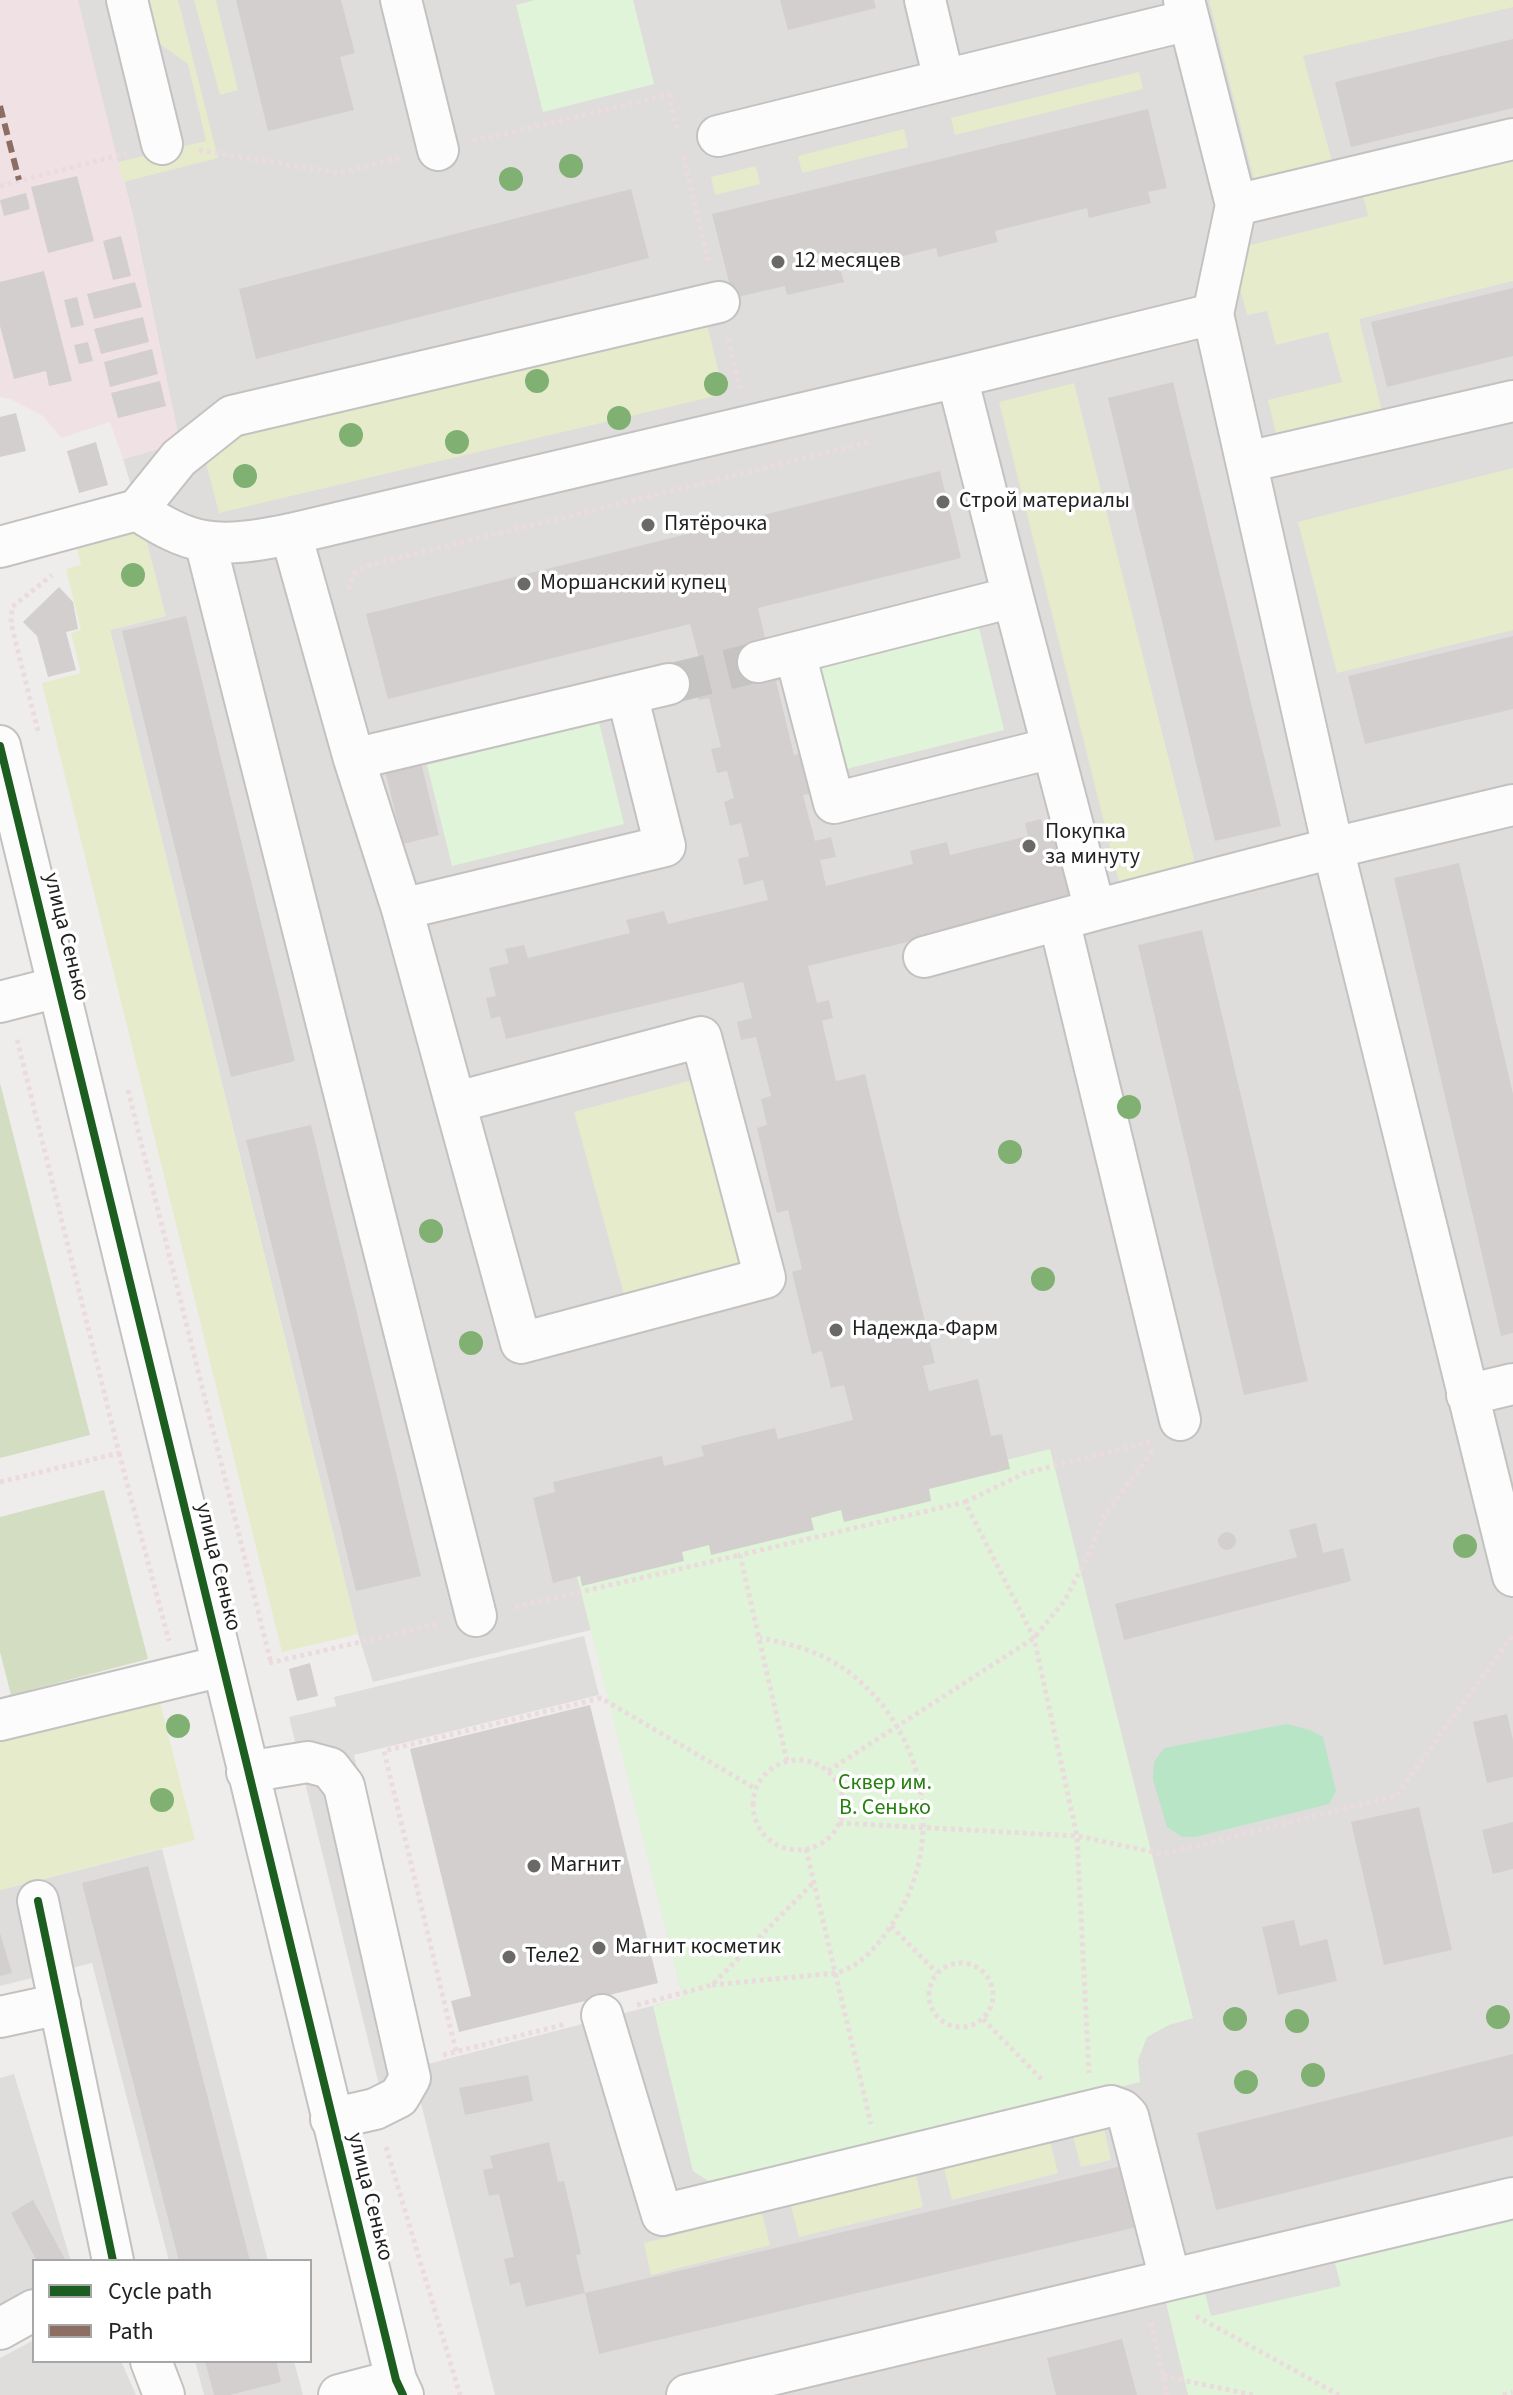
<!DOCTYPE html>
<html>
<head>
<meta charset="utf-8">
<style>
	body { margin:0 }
	#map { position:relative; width:1513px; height:2395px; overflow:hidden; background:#efedeb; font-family:"Source Sans 3",sans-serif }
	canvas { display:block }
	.legend { position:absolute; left:32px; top:2259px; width:280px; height:104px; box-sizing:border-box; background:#fff; border:2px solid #a7a7a7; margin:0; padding:10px 14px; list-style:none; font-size:24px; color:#222 }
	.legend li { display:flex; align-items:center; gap:16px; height:40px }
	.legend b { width:40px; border:2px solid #a7a7a7 }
</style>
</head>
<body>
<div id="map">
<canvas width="1513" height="2395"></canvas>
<ul class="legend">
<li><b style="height:10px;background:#1b5e20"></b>Cycle path</li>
<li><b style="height:10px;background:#8d6e63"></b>Path</li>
</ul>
</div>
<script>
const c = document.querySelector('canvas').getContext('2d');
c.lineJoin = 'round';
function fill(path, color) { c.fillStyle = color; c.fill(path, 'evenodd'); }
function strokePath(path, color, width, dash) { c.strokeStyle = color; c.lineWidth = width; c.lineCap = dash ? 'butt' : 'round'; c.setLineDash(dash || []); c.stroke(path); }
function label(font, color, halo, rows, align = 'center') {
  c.font = font + ' "Source Sans 3",sans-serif'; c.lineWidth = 7; c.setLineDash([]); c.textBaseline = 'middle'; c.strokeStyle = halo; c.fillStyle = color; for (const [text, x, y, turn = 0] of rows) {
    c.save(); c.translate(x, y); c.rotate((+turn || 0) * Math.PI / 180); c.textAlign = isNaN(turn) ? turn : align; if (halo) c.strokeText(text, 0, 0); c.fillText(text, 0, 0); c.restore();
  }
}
fill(new Path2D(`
	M78,0h1435v2395h-1018l-83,-327 271,-70 -92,-368 -218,52 -15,-48 -248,-1004 55,-14 -24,-96 -18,-61 56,-16 -45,-223z
	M162,1849l106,412h-99l-77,-298 -92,23v-96z
	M14,2074l57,187h-37v29l-34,19v-231z
	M34,2340v21h87l15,34h-136v-37z
	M195,2361h99l9,34h-99z`), '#dfdddc');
fill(new Path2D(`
	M0,0h78l56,220 46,223 -57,16 -13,-37 -49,16 -18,-22 -33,-17 -10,-2z`), '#f0e2e4');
fill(new Path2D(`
	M78,0h71l11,44 28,20 18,77 -88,21z
	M1074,0h70l13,51 -448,114 -17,-67z
	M1362,192l6,24 -101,25 -10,-22z
	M1267,311l62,21 13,50 -74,18 -21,-85z
	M584,1636l15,59 -245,60 77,317 -52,13 -90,-368 47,-11 -2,-9z
	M1335,2263l6,23 -130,30 -6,-23z`), '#dedddc');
fill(new Path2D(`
	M149,0h29l40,158 -95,24 -5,-20 88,-21 -18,-77 -28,-20z
	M194,0h22l22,90 -18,5z
	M1209,0h304v7l-210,49 32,116 -78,19z
	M1139,72l4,17 -188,46 -4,-17z
	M904,129l4,18 -106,26 -4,-17z
	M1513,154v127l-154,38 25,100 -105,27 -11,-46 74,-18 -14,-50 -52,13 -9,-34 -20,4 -17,-65 138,-34 -6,-24z
	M756,166l4,18 -45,11 -4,-18z
	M707,324l17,70 -505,119 -20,-77z
	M1074,383l122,484 -76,19 -121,-484z
	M1513,468v162l-176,43 -39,-151z
	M141,520l25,96 -56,14 248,1004 -76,18 -240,-969 39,-10 -10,-40 10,-3 -15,-61 15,-4 -7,-29z
	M700,1078l51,186 -126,34 -51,-186z
	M160,1703l35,137 -195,50v-150z
	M1104,2128l7,32 -30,7 -8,-31z
	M1050,2141l8,32 -106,27 -8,-32z
	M916,2175l7,32 -124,30 -8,-31z
	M762,2213l8,32 -119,30 -7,-32z`), '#e5ebcb');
fill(new Path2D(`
	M0,1083l90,352 -90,23z
	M104,1490l44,169 -137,36 -11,-43v-135z`), '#d2ddc1');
fill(new Path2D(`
	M535,0h98l21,84 -111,28 -27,-107z
	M979,628l25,102 -166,41 -26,-102z
	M599,722l25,102 -172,42 -25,-101z
	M1050,1449l143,569 -24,7 -22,12 -9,23 2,22 -410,102 -20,-2 -17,-11 -40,-165 30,-8 -108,-430z
	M1513,2221v174h-325l-22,-93 39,-9 6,23 130,-30 -6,-23z`), '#dff4d8');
fill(new Path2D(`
	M1287,1724l23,6 13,7 13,54 -7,13 -134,33h-13l-15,-10 -14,-47 1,-18 10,-14z`), '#b7e5c5');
fill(new Path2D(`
	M236,0h105l14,53 -15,4 14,53 -86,21z
	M780,0h94l2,8 -88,22z
	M1513,39v69l-162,39 -16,-65z
	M1148,109l19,79 -19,4 3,11 -62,15 -2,-10 -92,23 3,11 -60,15 -2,-9 -95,23 3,11 -57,13 -2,-9 -52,12 -21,-84z
	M77,176l17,65 -46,12 -17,-66z
	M631,189l18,69 -393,101 -17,-70z
	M26,193l4,16 -26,7 -4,-16z
	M121,236l10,40 -18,4 -10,-39z
	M44,271l28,110 -23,5 -3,-15 -32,8 -14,-53v-44z
	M135,282l7,25 -48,12 -7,-25z
	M1513,288v68l-126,31 -16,-65z
	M77,297l7,28 -13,3 -7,-28z
	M143,317l6,25 -48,12 -7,-25z
	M88,342l5,19 -14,3 -5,-19z
	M152,349l6,25 -48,13 -6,-25z
	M160,381l6,25 -48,12 -7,-25z
	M1173,382l108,444 -66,15 -107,-443z
	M16,413l10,38 -26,6v-40z
	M96,442l12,43 -29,8 -12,-42z
	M940,471l21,87 -203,50 12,51 22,18 -16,4 18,74 16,-4 10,40 -17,4 12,46 16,-4 5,20 -16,3 6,26 87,-22 -3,-13 37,-9 3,13 78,-19 -3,-13 16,-4 4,13 21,-5 15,73 -273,66 9,37 12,-3 4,18 -11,3 14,60 29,-7 70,289 -12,3 6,25 49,-12 13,57 11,-2 8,35 -81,20 2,12 -87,21 -3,-12 -30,8 3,12 -103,25 -2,-10 -27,7 2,9 -102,25 -2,-10 -27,7 -20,-85 22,-6 -2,-10 109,-26 2,10 40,-10 -3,-10 74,-18 3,11 75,-19 -9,-35 -13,3 -9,-37 -10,3 -20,-82 10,-3 -14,-59 -11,3 -20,-85 10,-3 -6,-26 10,-3 -15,-59 -15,3 -4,-18 15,-4 -9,-36 -237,57 -6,-23 -9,3 -5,-21 10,-2 -7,-28 20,-5 -4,-14 19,-4 4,13 102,-25 -4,-13 38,-9 4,13 100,-24 -5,-20 -19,5 -6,-26 11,-3 -8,-33 -11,3 -6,-24 10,-4 -7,-27 -10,2 -6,-24 10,-2 -12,-49 -10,2 -5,-17 11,-3 -15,-56 -302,75 -22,-85z
	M59,587l14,15 5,27 -12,3 10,38 -28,7 -11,-41 -14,-14z
	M186,616l109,445 -64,16 -109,-446z
	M1513,636v73l-148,35 -17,-68z
	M421,763l18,72 -36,9 -18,-73z
	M1459,863l54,231v239l-12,3 -107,-458z
	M1202,930l106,451 -64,14 -106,-450z
	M311,1125l110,451 -65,15 -110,-451z
	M1316,1523l7,30 20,-5 8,33 -227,59 -9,-36 182,-47 -8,-27z
	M1218 1541a9 9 0 1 1 18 0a9 9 0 1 1-18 0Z
	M310,1663l8,33 -21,5 -8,-32z
	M590,1705l68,278 -199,49 -8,-31 20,-5 -61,-247z
	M1507,1714l6,26v37l-26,6 -14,-61z
	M1419,1807l33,143 -68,15 -33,-143z
	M1513,1822v47l-20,5 -11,-44z
	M148,1866l102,395h-71l-97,-378z
	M1294,1920l6,26 27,-7 10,42 -59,14 -16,-68z
	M0,1933l12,40 -12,3z
	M1513,2054v82l-297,74 -19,-77z
	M528,2075l5,26 -68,14 -6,-27z
	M549,2142l9,40 6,-1 9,37 8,36 -5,1 9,38 -59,14 -6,-25 -10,3 -6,-26 10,-2 -15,-63 -10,2 -6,-26 10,-2 -3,-12z
	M1126,2165l15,61 -542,128 -14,-61z
	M33,2200l33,61h-29l-26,-48z
	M1122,2339l15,56h-81l-9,-37z
	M205,2361h71l5,21 -51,13h-16z`), '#d2cfce');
strokePath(new Path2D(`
	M669,684l89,-22`), '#c6c4c3', 40, [40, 20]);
const minor = new Path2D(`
	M127,0l35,144
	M401,0l37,150
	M925,0l19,80 245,-60
	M1184,0l52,205 -23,109
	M718,136l226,-56
	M1236,205l277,-66
	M1247,462l266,-61
	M137,510l42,-52 53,-42 487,-114
	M291,534l63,225 315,-75
	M205,541l271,1075
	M0,547l137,-37c20,13 43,27 67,31 28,5 60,-2 87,-7l666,-157 256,-63 120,534 180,728
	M795,653l39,150 218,-55
	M758,662l255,-65 -56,-220
	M0,746l396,1634 7,15
	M354,759l48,150 119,434 244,-65 -64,-241 -244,65
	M402,909l263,-63 -38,-152
	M1095,910l238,-62 180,-43
	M1059,920l121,500
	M924,957l171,-47 -82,-313
	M0,1002l58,-15
	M1467,1395l46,-11
	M0,1720l222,-54
	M247,1772l61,-10 22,6 14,18 66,292 -11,19 -24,12 -44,10
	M38,1901l75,360
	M602,2015l60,200 449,-109 11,4 6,6 42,163
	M0,2017l60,-13
	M0,2329l34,-19
	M151,2361l13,34
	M339,2395l57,-15
	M687,2395l826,-197`);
strokePath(minor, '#c3c2c1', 44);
strokePath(new Path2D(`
	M473,141l196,-46 8,36
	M199,150l139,23 63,-15
	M683,156l26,107
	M0,186l127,-33
	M728,339l12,49
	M349,589l4,-15 13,-8 504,-124
	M38,731l-27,-108 1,-16 40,-32
	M128,1090l143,573
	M119,1453l50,188
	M0,1482l119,-29 -102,-414
	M965,1502l60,-29 125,-31
	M515,1607l225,-52
	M269,1663l170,-39
	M753 1805a45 45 0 1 1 90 0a45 45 0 1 1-90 0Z
	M787,1761l-47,-206 225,-53 69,136 43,198 12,237
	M828,1771l206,-133 31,-38 22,-42 17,-42 50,-67
	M839,1823l238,13 86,18 233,-58 117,-161
	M806,1849l65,275
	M891,1926l46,47
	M929 1995a32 32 0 1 1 64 0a32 32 0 1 1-64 0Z
	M712,1985l124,-12c27,-7 47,-33 61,-57 49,-80 27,-185 -46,-242 -26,-21 -58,-30 -91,-36
	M637,2005l75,-20 102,-103
	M983,2019l60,62
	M456,2051l-72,-300 217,-53 155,91
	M443,2055l123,-31
	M386,2147l74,248
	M1196,2316l143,79
	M1151,2323l16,72
	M1163,2376l90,19
	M1503,2395l10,-3`), '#ecdbde', 5, [4, 4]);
strokePath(minor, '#fdfcfc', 40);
strokePath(new Path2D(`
	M0,106l19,74`), '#8d6e63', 6, [12, 6]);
strokePath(new Path2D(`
	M0,746l396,1634 7,15
	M38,1901l75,360`), '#1b5e20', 8);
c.fillStyle = '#80b172';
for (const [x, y] of [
	[571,166],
	[511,179],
	[537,381],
	[716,384],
	[619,418],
	[351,435],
	[457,442],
	[245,476],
	[133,575],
	[1129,1107],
	[1010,1152],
	[431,1231],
	[1043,1279],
	[471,1343],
	[1465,1546],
	[178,1726],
	[162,1800],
	[1498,2017],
	[1235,2019],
	[1297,2021],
	[1313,2075],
	[1246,2082]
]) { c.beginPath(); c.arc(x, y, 12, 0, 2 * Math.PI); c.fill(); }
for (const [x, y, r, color] of [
	[778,262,8,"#6a6968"],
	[943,502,8,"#6a6968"],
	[648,525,8,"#6a6968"],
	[524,584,8,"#6a6968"],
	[1029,846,8,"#6a6968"],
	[836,1330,8,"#6a6968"],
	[534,1866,8,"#6a6968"],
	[599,1948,8,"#6a6968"],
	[509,1957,8,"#6a6968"]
]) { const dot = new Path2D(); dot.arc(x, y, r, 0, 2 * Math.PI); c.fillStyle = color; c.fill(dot); strokePath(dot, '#fff', 3); }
label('22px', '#222', '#fff', [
	["12 месяцев",794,262],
	["Строй материалы",959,502],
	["Пятёрочка",664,525],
	["Моршанский купец",540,584],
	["Покупка",1045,833],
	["за минуту",1045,858],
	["Надежда-Фарм",852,1330],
	["Магнит",550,1866],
	["Магнит косметик",615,1948],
	["Теле2",525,1957]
], 'left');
label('22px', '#222', '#fff', [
	["улица Сенько",65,937,76],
	["улица Сенько",217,1567,76],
	["улица Сенько",369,2197,76]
]);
label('22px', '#25800f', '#fff', [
	["Сквер им.",885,1784],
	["В. Сенько",885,1809]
]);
</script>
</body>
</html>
